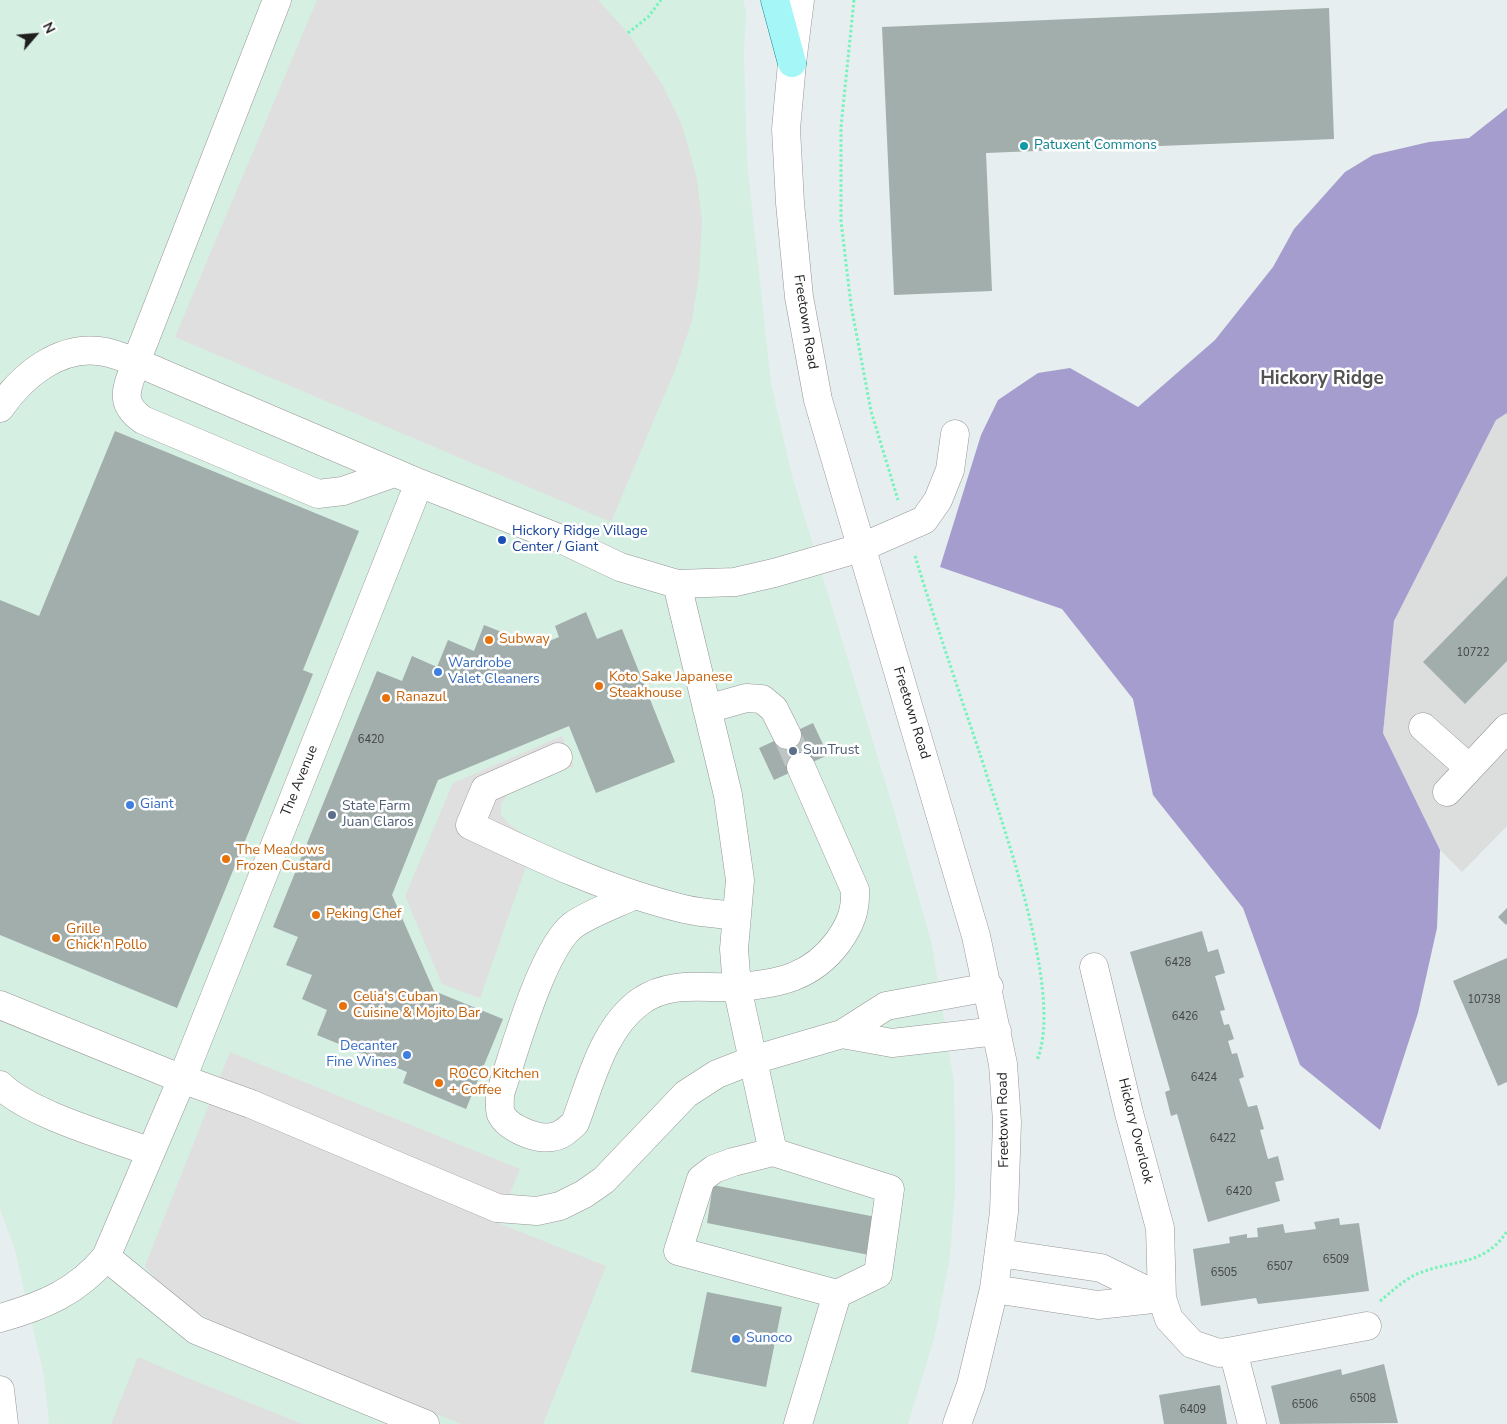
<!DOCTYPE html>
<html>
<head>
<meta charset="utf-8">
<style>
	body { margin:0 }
	#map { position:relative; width:1507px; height:1424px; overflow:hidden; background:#e6eeef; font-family:"Nunito Sans",sans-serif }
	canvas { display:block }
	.north { position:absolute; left:10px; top:10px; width:50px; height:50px; -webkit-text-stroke:4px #fff; paint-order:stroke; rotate:63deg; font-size:14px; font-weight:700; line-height:20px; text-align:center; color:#1f1f1f }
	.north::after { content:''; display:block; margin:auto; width:18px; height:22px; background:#1f1f1f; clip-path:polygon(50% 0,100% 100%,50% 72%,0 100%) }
</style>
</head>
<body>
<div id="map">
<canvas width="1507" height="1424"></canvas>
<div class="north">N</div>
</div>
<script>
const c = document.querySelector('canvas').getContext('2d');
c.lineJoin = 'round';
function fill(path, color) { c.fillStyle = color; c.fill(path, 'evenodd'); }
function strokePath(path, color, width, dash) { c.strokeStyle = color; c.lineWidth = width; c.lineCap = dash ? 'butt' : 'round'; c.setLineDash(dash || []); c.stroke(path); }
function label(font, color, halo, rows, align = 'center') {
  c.font = font + ' "Nunito Sans",sans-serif'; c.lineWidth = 5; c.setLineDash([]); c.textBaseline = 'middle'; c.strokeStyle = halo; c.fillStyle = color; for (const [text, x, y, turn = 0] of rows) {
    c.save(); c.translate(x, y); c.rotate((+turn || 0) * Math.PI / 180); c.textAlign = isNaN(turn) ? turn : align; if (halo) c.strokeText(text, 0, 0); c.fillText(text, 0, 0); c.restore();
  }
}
fill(new Path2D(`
	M1507,413v413l-45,46 -22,-22 -57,-117 11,-112 102,-201z`), '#dcdddd');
fill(new Path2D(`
	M0,0h743l3,12 -2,41 3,109 24,221 21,93 103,338 37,131 22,138 1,105 -5,69 -16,82 -26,85h-859l-5,-48 -29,-126 -15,-41z`), '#d6efe3');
fill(new Path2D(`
	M1507,108v305l-11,7 -102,201 -11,112 57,117 -3,78 -19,85 -38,117 -80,-65 -57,-157 -90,-113 -20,-96 -71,-90 -122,-42 41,-132 17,-35 40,-27 32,-5 68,39 77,-67 58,-73 21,-38 51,-57 28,-17 56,-13 40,-4z`), '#a49dcd');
fill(new Path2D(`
	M317,0h281l30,33 35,53 19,39 15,54 5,42 -3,54 -7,46 -17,49 -64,152 -436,-185z
	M562,736l12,30 -65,27 -8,11v11l9,10 25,16 -55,157 -38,-14 -37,-88 48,-113z
	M230,1052l290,117 -22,54 108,43 -63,158h-82l-235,-95 -41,-24 -30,-27 -10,-12z
	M138,1357l40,17 125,50h-192z`), '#dfdfdf');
fill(new Path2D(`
	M1329,8l5,131 -348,14 6,138 -98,4 -12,-268z
	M115,431l244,100 -56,139 10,4 -136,334 -177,-73v-335l39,16z
	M1507,576v85l-42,43 -42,-42z
	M586,612l11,27 25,-10 53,133 -79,31 -27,-67 -131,54 -46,115 42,96 69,28 -37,90 -63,-26 4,-11 -90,-37 10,-25 -25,-11 10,-24 -26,-10 12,-28 -25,-10 104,-256 25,10 10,-25 25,11 11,-27 26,11 10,-26 53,21 22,-9 -4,-11z
	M813,723l15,32 -54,25 -15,-32z
	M1507,908v15l-1,2 -8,-8z
	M1202,931l6,21 10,-3 7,24 -10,3 10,34 -5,1 4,14 5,-1 5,15 -6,2 4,13 5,-1 7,24 -5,2 9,28 9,-2 7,24 -4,1 8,29 10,-3 6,24 -9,2 5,19 -72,21 -31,-108 -6,2 -6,-24 5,-2 -40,-138z
	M1507,958v124l-9,4 -45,-105z
	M713,1185l163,32 -7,38 -162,-32z
	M1339,1218l1,7 19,-2 10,68 -111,13 -2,-6 -55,8 -8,-57 37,-6 -1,-6 18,-3v4l11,-1 -1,-9 26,-4 2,9 31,-4 -2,-7z
	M707,1292l75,15 -16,80 -75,-15z
	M1384,1364l14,59 -118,1 -9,-38 70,-17 1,6z
	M1220,1385l7,39h-63l-5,-29z`), '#a2aeac');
strokePath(new Path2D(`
	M787,735l14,32`), '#bec5c5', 28, [28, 14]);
const minor = new Path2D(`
	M277,0l-141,362c-8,25 -19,40 7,58l175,74 25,-3 51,-18
	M800,0l-8,63 -6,66 4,74 9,94 19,103 158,536 27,128 4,58 -3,90 -10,77 -23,96 -14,39
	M0,408c22,-32 58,-62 99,-57 12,1 25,7 37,11l283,121 142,56 59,28 57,17 58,-2 39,-9 86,-25 64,-28 14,-20 12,-30 5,-36
	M677,584l51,211 12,85 -6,69 3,38 36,165 117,37 -12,85 -41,20 -39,130
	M707,709l39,-11 16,1 12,10 13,26
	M1423,727l46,41
	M558,757l-73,32 -15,36c69,33 140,66 214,84 17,4 35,5 53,7
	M1447,792l60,-64
	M635,895c-17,8 -49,20 -63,31 -31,26 -58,127 -72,168 0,6 -1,15 1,20 7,14 35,26 51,23 10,-1 16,-8 23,-14 16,-42 28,-95 66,-122 30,-21 64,-12 96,-14 42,-3 75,-10 101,-45 12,-17 18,-31 17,-52l-54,-123
	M1094,967l35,146 31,115 2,70 7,21 23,25 27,9 14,-2 19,73
	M0,1005l182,74 69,25 246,104 40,3 23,-5 24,-12 20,-14 82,-86 31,-20 36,-14 89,-26 44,-28 103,-19
	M842,1034l50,9 105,-12
	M0,1085c29,29 110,52 151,67
	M773,1152l-40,10 -19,7 -13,10 -23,72 159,43
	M999,1253l102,15 61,30
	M106,1257l90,73 229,94
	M994,1289l104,16 64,-7
	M0,1318c43,-12 77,-26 106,-61l76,-178 237,-596
	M1233,1351l134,-25
	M0,1390l4,34`);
const major = new Path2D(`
	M775,0l17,63`);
strokePath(minor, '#969696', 29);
strokePath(major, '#088293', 29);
strokePath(new Path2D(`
	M854,0l-13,127v94l10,84 20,106 27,89
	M628,33l20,-16 13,-17
	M915,556c20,65 42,130 64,195 22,70 86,242 58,309
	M1380,1301c14,-11 25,-23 42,-29 32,-12 64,-7 85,-41`), '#74f3ba', 3, [2.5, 2.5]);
strokePath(minor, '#fff', 28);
strokePath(major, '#a4f6f7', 28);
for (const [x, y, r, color] of [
	[1024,146,5,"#0f9aa8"],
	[502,540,5,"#1a4fb4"],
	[489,640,5,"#e8710a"],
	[438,672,5,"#3f7fe0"],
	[599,686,5,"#e8710a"],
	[386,698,5,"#e8710a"],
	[793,751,5,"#5c6f8a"],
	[130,805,5,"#3f7fe0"],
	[332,815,5,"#5c6f8a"],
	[226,859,5,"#e8710a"],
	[316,915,5,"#e8710a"],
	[56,938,5,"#e8710a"],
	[343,1006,5,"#e8710a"],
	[407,1055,5,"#3f7fe0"],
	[439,1083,5,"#e8710a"],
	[736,1339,5,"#3f7fe0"]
]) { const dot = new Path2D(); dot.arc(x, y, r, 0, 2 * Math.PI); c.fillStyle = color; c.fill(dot); strokePath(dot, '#fff', 2); }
label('11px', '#404342', null, [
	["10722",1473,653],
	["6420",371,740],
	["6428",1178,963],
	["10738",1484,1000],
	["6426",1185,1017],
	["6424",1204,1078],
	["6422",1223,1139],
	["6420",1239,1192],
	["6509",1336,1260],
	["6507",1280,1267],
	["6505",1224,1273],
	["6508",1363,1399],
	["6506",1305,1405],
	["6409",1193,1410]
]);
label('14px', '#0d838f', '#fff', [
	["Patuxent Commons",1034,146]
], 'left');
label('14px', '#1f1f1f', '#fff', [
	["Freetown Road",805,322,81],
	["Freetown Road",911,713,73],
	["The Avenue",300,781,-68],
	["Freetown Road",1004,1120,-91],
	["Hickory Overlook",1135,1131,76]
]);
label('14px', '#164399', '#fff', [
	["Hickory Ridge Village",512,532],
	["Center / Giant",512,548]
], 'left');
label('14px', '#c56008', '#fff', [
	["Subway",499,640],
	["Koto Sake Japanese",609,678],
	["Steakhouse",609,694],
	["Ranazul",396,698],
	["The Meadows",236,851],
	["Frozen Custard",236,867],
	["Peking Chef",326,915],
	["Grille",66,930],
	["Chick'n Pollo",66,946],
	["Celia's Cuban",353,998],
	["Cuisine & Mojito Bar",353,1014],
	["ROCO Kitchen",449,1075],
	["+ Coffee",449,1091]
], 'left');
label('14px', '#366cbe', '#fff', [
	["Wardrobe",448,664],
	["Valet Cleaners",448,680],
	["Giant",140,805],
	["Decanter",397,1047,"right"],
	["Fine Wines",397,1063,"right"],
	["Sunoco",746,1339]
], 'left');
label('14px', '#4e5e75', '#fff', [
	["SunTrust",803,751],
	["State Farm",342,807],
	["Juan Claros",342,823]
], 'left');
label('bold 19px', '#525252', '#fff', [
	["Hickory Ridge",1322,379]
]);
</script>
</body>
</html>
